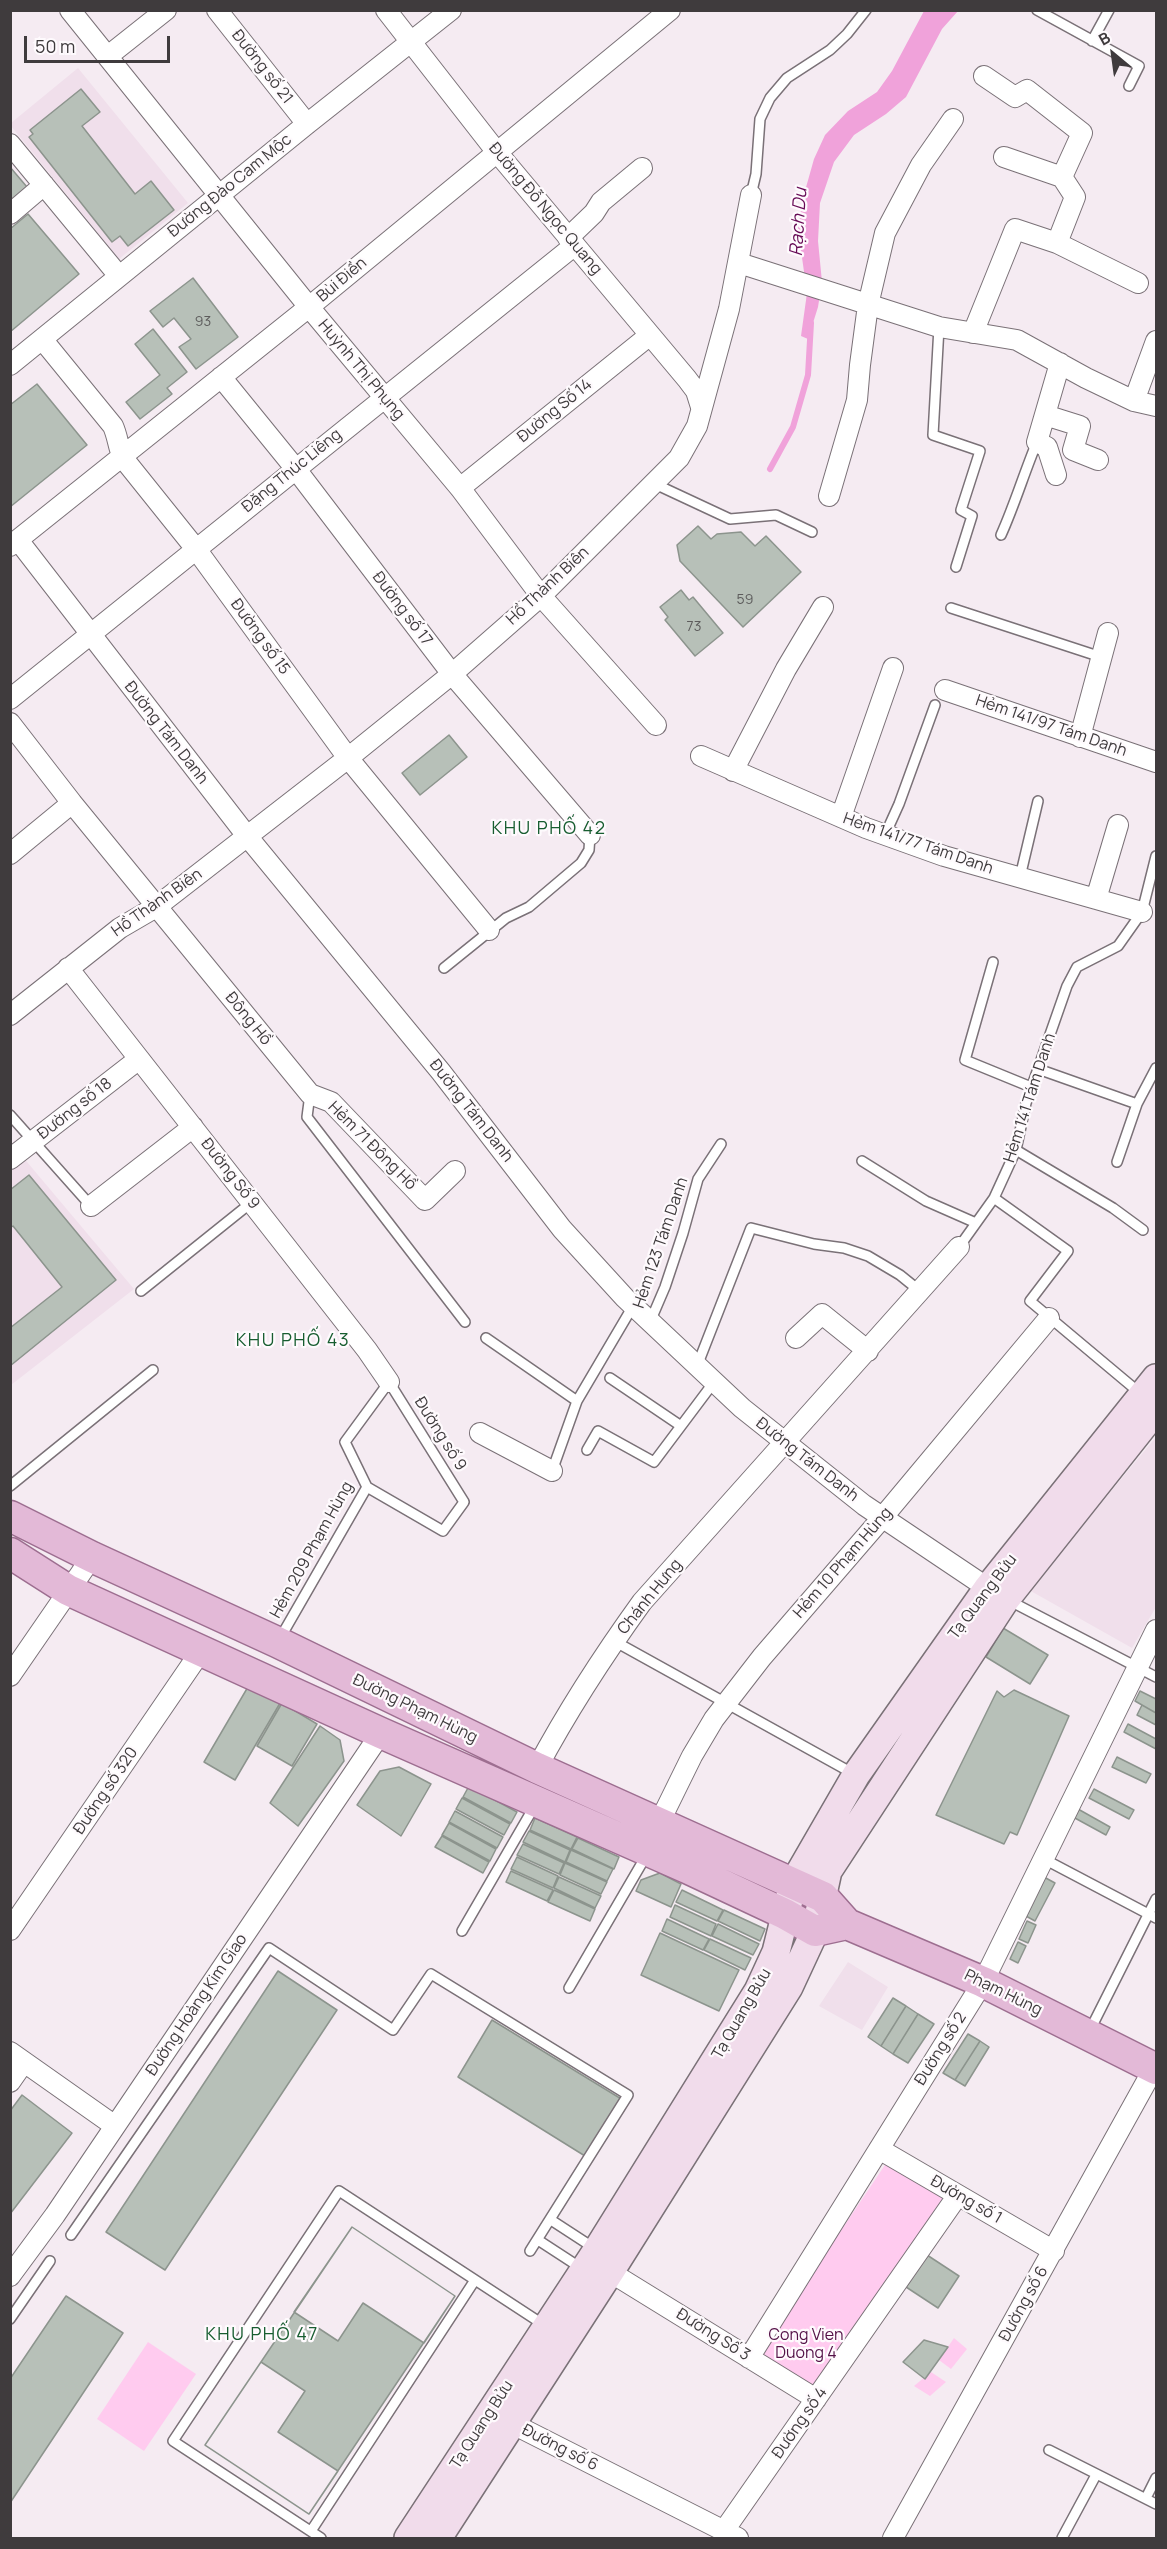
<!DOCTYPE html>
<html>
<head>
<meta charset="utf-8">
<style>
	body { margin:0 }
	#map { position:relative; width:1167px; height:2549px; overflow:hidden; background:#f5ebf2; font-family:Manrope,sans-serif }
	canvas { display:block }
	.frame { position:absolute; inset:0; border:12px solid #3f3b3d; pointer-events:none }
	.north { position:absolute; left:1083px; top:24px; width:60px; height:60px; -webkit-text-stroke:4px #fefafd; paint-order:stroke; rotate:331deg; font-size:16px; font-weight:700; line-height:24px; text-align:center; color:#3f3b3d }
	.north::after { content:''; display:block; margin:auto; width:21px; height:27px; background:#3f3b3d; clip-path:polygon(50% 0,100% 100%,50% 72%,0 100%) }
	.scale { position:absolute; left:24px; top:36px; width:146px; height:27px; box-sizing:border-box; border:3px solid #3f3b3d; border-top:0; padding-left:8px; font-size:18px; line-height:21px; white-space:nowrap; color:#3f3b3d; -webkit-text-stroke:4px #fefafd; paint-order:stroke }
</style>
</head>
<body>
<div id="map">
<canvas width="1167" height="2549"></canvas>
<div class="frame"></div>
<div class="north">B</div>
<div class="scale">50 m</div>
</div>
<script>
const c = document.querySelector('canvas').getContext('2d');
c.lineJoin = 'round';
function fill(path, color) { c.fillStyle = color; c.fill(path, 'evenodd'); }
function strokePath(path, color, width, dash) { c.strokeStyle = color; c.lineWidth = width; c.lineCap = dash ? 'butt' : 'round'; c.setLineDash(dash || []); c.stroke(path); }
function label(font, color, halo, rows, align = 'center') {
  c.font = font + ' Manrope,sans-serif'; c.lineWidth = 4.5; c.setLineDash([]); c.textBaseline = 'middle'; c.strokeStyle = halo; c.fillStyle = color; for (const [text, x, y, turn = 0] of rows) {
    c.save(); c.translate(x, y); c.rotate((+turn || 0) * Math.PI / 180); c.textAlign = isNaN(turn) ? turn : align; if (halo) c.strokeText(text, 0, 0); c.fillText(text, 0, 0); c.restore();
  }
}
fill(new Path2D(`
	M78,68l110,135 -69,56 -108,-133v-3z
	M22,1156l112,133 -123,96v-220z
	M1156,1437v170l-24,41 -103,-58z
	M848,1962l40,25 -26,43 -43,-24z`), '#f0dfeb');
fill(new Path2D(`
	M887,2162l64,29 -134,202 -63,-33z
	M954,2338l13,11 -16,20 -12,-9z
	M148,2342l48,32 -52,77 -47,-32z
	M931,2372l15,10 -16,14 -16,-10z`), '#ffcbef');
fill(new Path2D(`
	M924,11h34l-16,18 -36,68 -20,17 -32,21 -20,27 -14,41 -2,38 4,41 -4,25 -10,32 -7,-3 6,-43 -9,-64 5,-31 11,-39 11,-24 23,-24 29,-19 15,-21z`), '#f0a2da');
strokePath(new Path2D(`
	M770,469l23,-42 15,-52 3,-52`), '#f0a2da', 6);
const building = new Path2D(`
	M81,89l19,23 -18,14 53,68 16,-13 23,29 -46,36 -8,-10 -8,6 -83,-105 4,-3 -3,-4z
	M10,167l17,20 -17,14z
	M28,214l51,60 -69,58v-103z
	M193,278l45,59 -42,32 -17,-22 12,-8 -17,-21 -11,9 -13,-16z
	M153,329l34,43 -20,16 5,6 -32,25 -14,-17 34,-27 -25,-31z
	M37,384l50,61 -77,62v-102z
	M698,526l13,13 6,-5 24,-2 14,14 11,-10 35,36 -58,55 -63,-66 -3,-16z
	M681,590l8,10 4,-3 30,36 -28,23 -30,-36 3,-3 -8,-10z
	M449,735l18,22 -47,38 -18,-22z
	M29,1175l87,105 -106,86v-38l52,-41 -49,-61 -3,2v-38z
	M1003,1628l45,27 -18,29 -44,-27z
	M252,1680l31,18 -48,82 -31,-18z
	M1014,1690l55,26 -52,119 -7,-3 -6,12 -68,-29 61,-124 7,6z
	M1140,1691l16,8v14l-21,-12z
	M282,1703l35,21 -25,42 -35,-20z
	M1142,1705l14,8v12l-19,-10z
	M1128,1724l28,15v10l-32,-17z
	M320,1726l20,14 4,21 -46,65 -28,-23z
	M1117,1757l34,17 -5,9 -34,-16z
	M399,1767l32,17 -30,52 -44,-31 23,-34z
	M469,1786l48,26 -6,11 -48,-26z
	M1094,1789l40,21 -5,9 -40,-21z
	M462,1798l48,26 -6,11 -48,-26z
	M1078,1809l32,18 -4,8 -33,-18z
	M455,1811l48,26 -6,11 -48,-26z
	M535,1818l42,19 -6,12 -41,-19z
	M449,1823l47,26 -6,12 -48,-26z
	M529,1831l41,19 -5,12 -42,-20z
	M442,1836l47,26 -6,11 -48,-26z
	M578,1838l41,19 -5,12 -42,-20z
	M523,1844l41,19 -5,11 -42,-19z
	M571,1850l42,19 -6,12 -41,-19z
	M517,1857l41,19 -5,12 -42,-19z
	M565,1863l42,19 -6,12 -41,-19z
	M511,1871l42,19 -6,11 -41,-19z
	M660,1873l21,11 -10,23 -35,-16 5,-11z
	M559,1877l42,19 -6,12 -41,-20z
	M1044,1877l11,6 -20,38 -11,-6z
	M554,1890l41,19 -5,12 -42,-19z
	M682,1890l41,20 -6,11 -41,-19z
	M675,1905l41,19 -5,12 -41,-19z
	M724,1910l41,19 -5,12 -42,-20z
	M667,1919l42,20 -6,11 -41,-19z
	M1027,1921l9,4 -8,18 -9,-4z
	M718,1924l41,20 -6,11 -41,-19z
	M660,1933l79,37 -20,41 -78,-36z
	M710,1939l41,19 -6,12 -41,-20z
	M1018,1942l8,4 -8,17 -8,-4z
	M278,1971l59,39 -172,260 -59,-38z
	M893,1998l13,8 -25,40 -13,-9z
	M906,2006l12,8 -25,40 -12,-8z
	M918,2014l16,10 -26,39 -15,-9z
	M492,2020l131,80 -38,56 -127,-79z
	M968,2034l12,7 -25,39 -12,-7z
	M980,2041l9,6 -24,39 -10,-6z
	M22,2095l50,38 -62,81v-103z
	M352,2227l103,69 -146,218 -104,-69z
	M352,2227l103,69 -31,47 -61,-40 -25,38 -44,-29z
	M927,2255l32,21 -21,32 -32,-21z
	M66,2296l57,37 -113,170v-124z
	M924,2340l24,7 -23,32 -22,-17z
	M261,2362l44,29 -27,41 60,39 -29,43 -104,-69z`);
fill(building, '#b7c0b8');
strokePath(building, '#8c948d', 1.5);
const lane = new Path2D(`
	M1037,10l102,56 -10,20
	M1092,41l17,-31
	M751,195l5,-21 4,-55 10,-21 17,-20 43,-28 17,-16 19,-24
	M939,327l-6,108 47,16 -19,59 11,6 -16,51
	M655,484l75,35 46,-4 36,17
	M1001,535c14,-31 23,-62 36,-93
	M951,608l150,49
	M885,835l14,-31 36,-99
	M1020,877l18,-76
	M993,962l-28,98 66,27
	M444,968l62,-50 23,-11 52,-44 8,-13 1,-15
	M1038,1069l99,35
	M310,1094l-3,23 158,205
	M10,1115l81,91
	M1016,1150l97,58 30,22
	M862,1161l64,40 50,22
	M1117,1162l20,-58 19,-36
	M994,1198l74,53 -38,50 111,93
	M959,1247l35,-49 22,-48 10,-47 41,-117 10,-19 41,-21 24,-34 14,-56
	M141,1291l111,-89
	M650,1322l15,-35 18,-54 15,-54 23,-35
	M486,1338l91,63
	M697,1366l54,-138 63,16 30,4 24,8 32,19 21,17
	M610,1378l71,48
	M587,1450l11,-19 56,31 60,-80
	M552,1471l25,-70 56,-95
	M10,1486l143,-116
	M1008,1600l148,77
	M279,1640l88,-153 -22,-45 44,-60 75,120 -21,29 -76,-44
	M614,1641l240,133
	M1042,1858l114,60
	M462,1931l72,-124
	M569,1988l77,-132
	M1089,2032l67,-133
	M551,2220l43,28
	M71,2235l198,-287 124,82 38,-56 197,121 -98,156
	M538,2240l43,28
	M10,2319l40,-58
	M1049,2450l107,54
	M1146,2498l10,-20
	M311,2531l164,-251
	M321,2538l-148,-97 166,-250 205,134
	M1062,2538l34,-63`);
const street = new Path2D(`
	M70,10l239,297 151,181 81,108 115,129
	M217,10l90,114
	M386,10l110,141 191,228 9,12 5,16
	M108,56l58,-46
	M10,144l109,132
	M1004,157l58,20
	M10,214l34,-29
	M568,238l26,-25 7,-11 41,-34
	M1057,243l81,40
	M739,263l200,64 78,13 69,38 48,23 22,5
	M973,333l42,-104 42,14 18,-46 -13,-20 20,-44 -55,-43 -12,7 -31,-21
	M42,339l71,87c5,11 5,21 10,32l73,91 152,209 141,172
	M10,365l297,-241 144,-114
	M221,377l74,91 157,206 138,161
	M1134,401l22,-60
	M1045,415l35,11 -7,24 25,10
	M1056,475l-9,-28 -10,-5 23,-79
	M460,488l190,-153
	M829,496l28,-96 3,-35 8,-60 17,-72 36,-68 32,-46
	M18,540l229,296 194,236 121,157 63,69 117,110 122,97 134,90
	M10,546l299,-239 361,-297
	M945,690l211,72
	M10,699l565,-454
	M10,723l62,80 238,291 21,8 94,98 30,-29
	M1080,737l28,-104
	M701,756l165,72 78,28 198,56
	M733,771l53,-102 37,-62
	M841,817l52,-149
	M10,854l62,-51
	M1096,899l22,-74
	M68,968l299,382 22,32
	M10,1015l110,-87 36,-21 192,-149 104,-84 89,-78 138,-138 18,-32 32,-117 22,-114
	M10,1159l129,-100
	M91,1206l102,-79
	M796,1338l26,-24 46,37
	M480,1433l72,38
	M10,1676l82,-119
	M537,1768c31,-58 66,-112 105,-166l317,-355
	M659,1823l33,-67 22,-37 48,-62 120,-139 167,-200
	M10,1930l191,-279
	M10,2052l105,74
	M10,2082l14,-20
	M879,2149l175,102
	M610,2272l206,127
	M10,2276l45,-61 326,-482
	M749,2358l234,-376 173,-352
	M511,2423l227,115
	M723,2532l235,-337
	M893,2538l261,-470`);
const secondary = new Path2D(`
	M408,2538l189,-288 161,-259 18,-39 17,-68 63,-109 131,-186 169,-211
	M438,2538l172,-266 179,-285 26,-56 13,-60 178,-272 150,-189`);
const primary = new Path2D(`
	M10,1516l82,41 185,85 260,126 286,129 24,27 136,58 173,87
	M10,1553l58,37 313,143 306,135 98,46 30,17 32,-7`);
strokePath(lane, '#7a7177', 12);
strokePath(street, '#7a7177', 22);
strokePath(secondary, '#7a7177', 30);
strokePath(primary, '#9d6e90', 33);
strokePath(lane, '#fff', 9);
strokePath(street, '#fff', 20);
strokePath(secondary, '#f1dceb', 27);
strokePath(primary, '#e3b9d7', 30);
label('14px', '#5d5c5c', null, [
	["93",203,322],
	["59",745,600],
	["73",694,627]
]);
label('16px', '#3f3b3d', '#fefafd', [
	["Đường số 21",262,67,52],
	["Đường Đào Cam Mộc",230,186,-39],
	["Đường Đỗ Ngọc Quang",545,209,50],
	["Bùi Điền",342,280,-40],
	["Huỳnh Thị Phụng",361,370,50],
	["Đường Số 14",555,411,-39],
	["Đặng Thúc Liêng",292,471,-39],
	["Hồ Thành Biên",548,586,-43],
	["Đường số 17",402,609,53],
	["Đường số 15",260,637,54],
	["Hẻm 141/97 Tám Danh",1051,726,19],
	["Đường Tám Danh",166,733,52],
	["Hẻm 141/77 Tám Danh",918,844,19],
	["Hồ Thành Biên",157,903,-35],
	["Đông Hồ",248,1019,51],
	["Hẻm 141 Tám Danh",1030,1098,-72],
	["Đường số 18",75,1109,-38],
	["Đường Tám Danh",471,1111,52],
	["Hẻm 71 Đông Hồ",372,1146,45],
	["Đường Số 9",230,1174,52],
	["Hẻm 123 Tám Danh",661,1243,-71],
	["Đường số 9",440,1434,58],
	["Đường Tám Danh",807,1460,38],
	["Hẻm 209 Phạm Hùng",312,1550,-61],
	["Hẻm 10 Phạm Hùng",843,1563,-49],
	["Chánh Hưng",650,1597,-51],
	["Tạ Quang Bửu",983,1597,-53],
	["Đường Phạm Hùng",415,1709,26],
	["Đường số 320",106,1791,-56],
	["Phạm Hùng",1003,1993,26],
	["Đường Hoàng Kim Giao",197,2005,-56],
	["Tạ Quang Bửu",742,2014,-60],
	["Đường số 2",941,2049,-58],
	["Đường số 1",966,2200,30],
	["Đường số 6",1024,2304,-61],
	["Đường Số 3",713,2335,32],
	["Đường số 4",800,2423,-55],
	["Tạ Quang Bửu",482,2425,-57],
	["Đường số 6",560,2448,27]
]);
label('16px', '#541147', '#fefafd', [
	["Cong Vien",806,2336],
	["Duong 4",806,2354]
]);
label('italic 18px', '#660955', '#fefafd', [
	["Rạch Du",799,222,-86]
]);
c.letterSpacing = '1.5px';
label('18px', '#175d30', '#fefafd', [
	["KHU PHỐ 42",549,829],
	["KHU PHỐ 43",293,1341],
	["KHU PHỐ 47",262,2335]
]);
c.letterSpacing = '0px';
</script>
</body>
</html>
